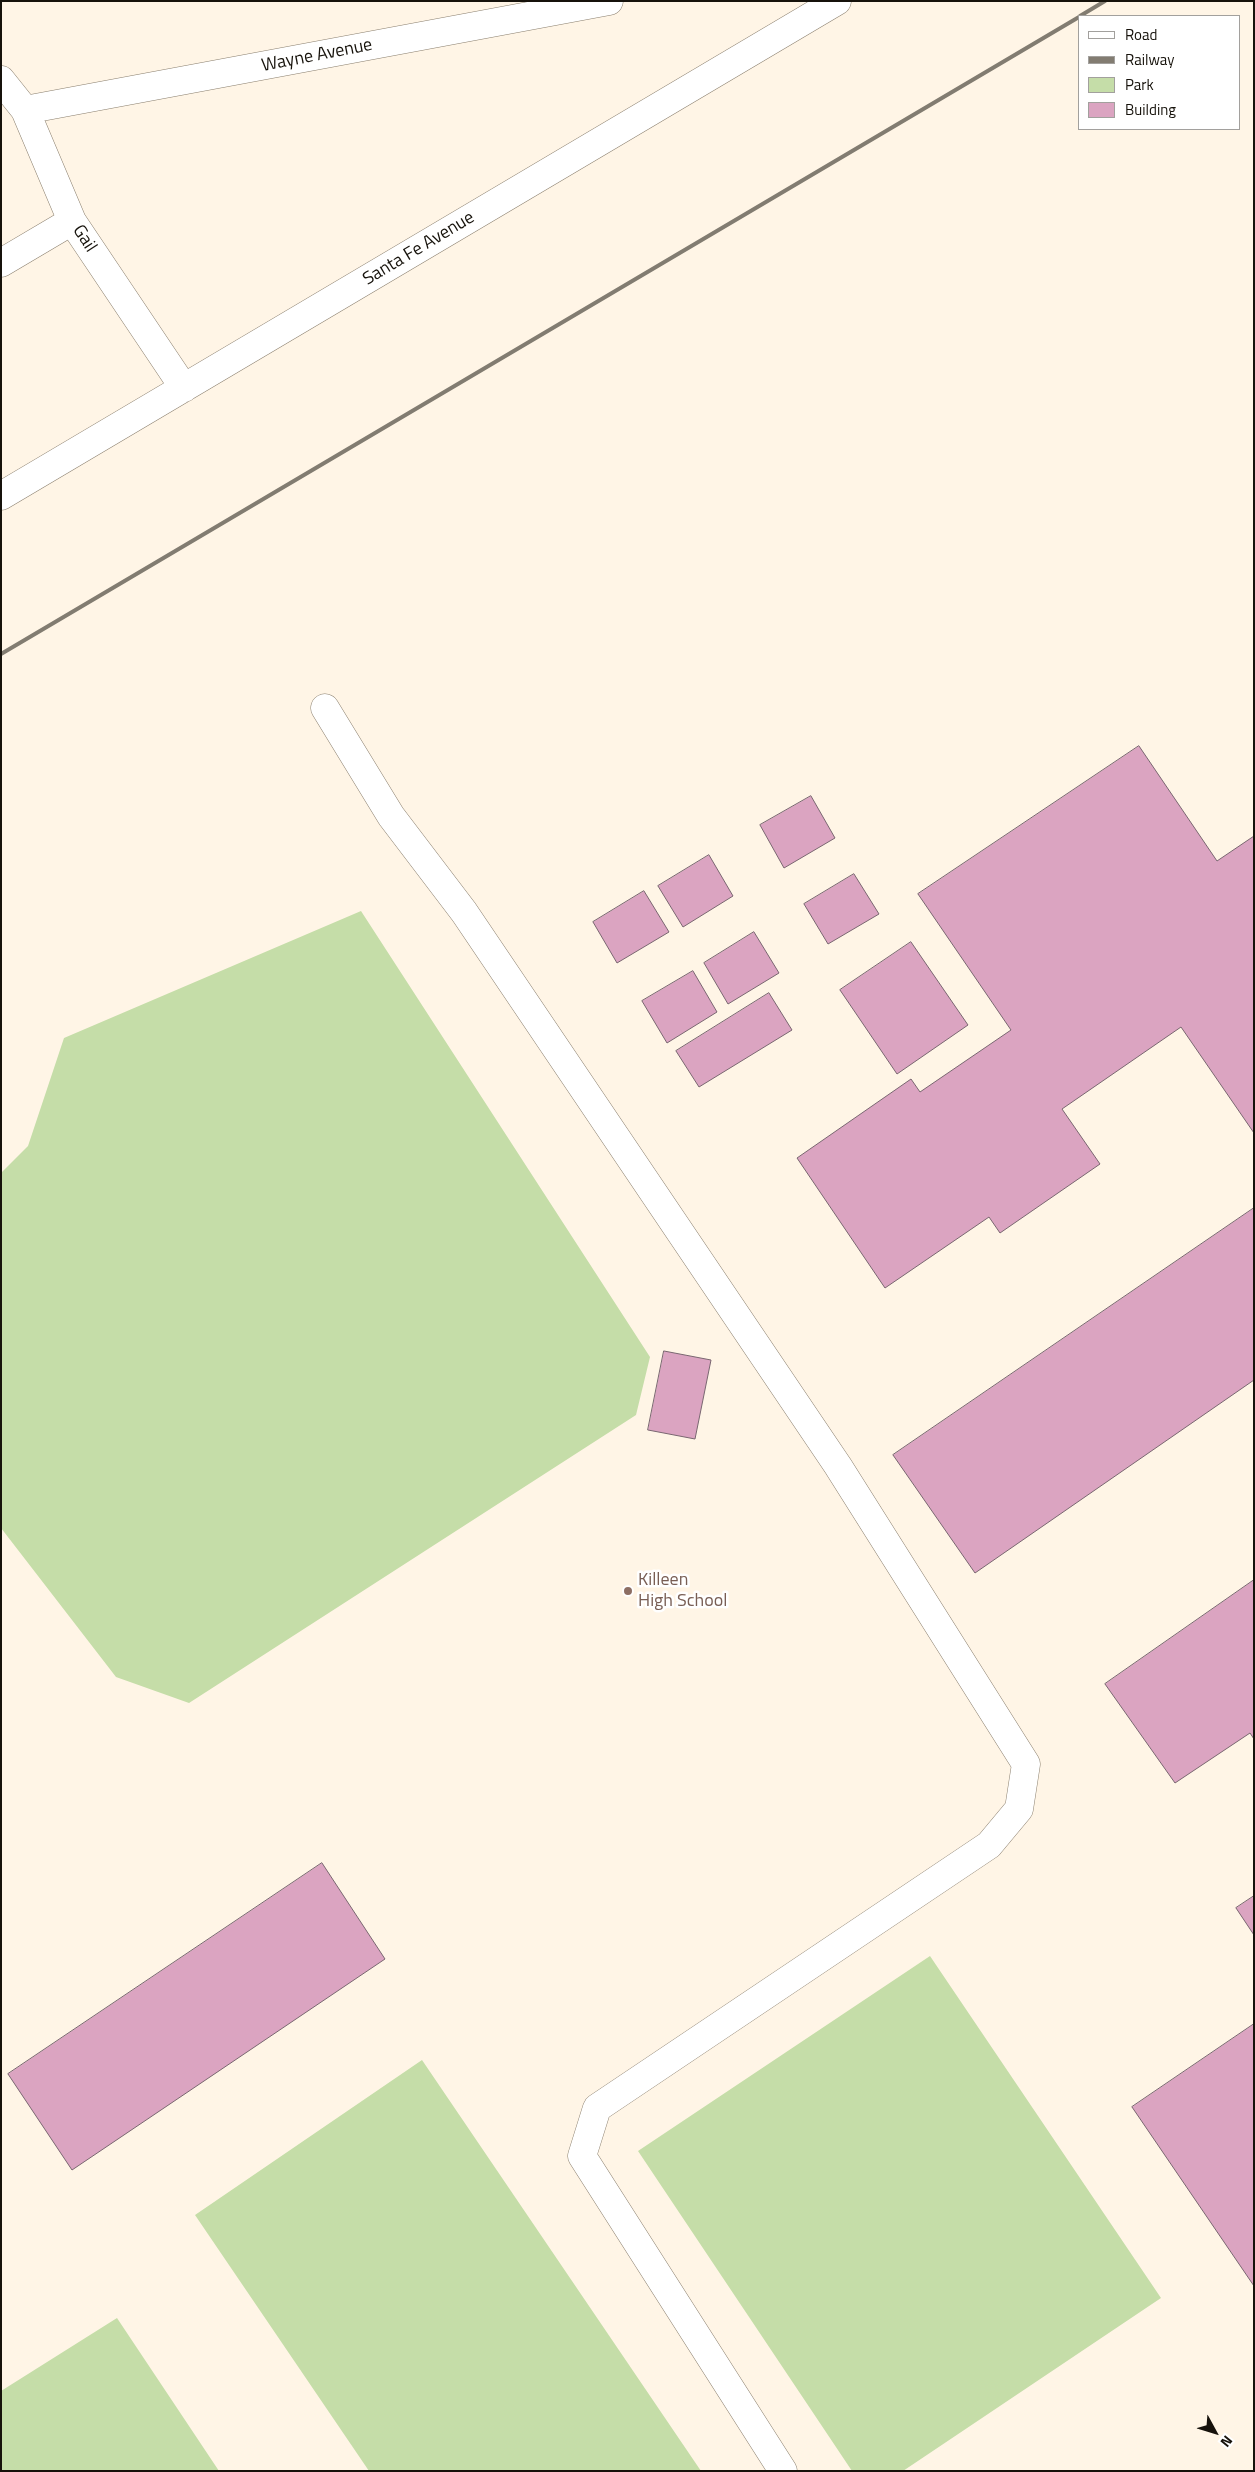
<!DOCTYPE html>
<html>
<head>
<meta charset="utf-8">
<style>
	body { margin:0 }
	#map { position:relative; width:1255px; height:2472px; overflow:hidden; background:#fff5e6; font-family:"Titillium Web",sans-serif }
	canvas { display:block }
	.frame { position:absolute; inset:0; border:2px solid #16120b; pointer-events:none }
	.legend { position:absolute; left:1078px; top:15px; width:162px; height:115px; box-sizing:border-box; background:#fff; border:1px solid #a2a09d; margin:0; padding:6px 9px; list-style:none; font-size:15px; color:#16120b }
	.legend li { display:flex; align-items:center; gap:10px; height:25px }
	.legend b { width:25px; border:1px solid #a2a09d }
	.north { position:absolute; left:1190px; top:2407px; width:50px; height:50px; -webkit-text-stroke:4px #fff; paint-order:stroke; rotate:129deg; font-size:14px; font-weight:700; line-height:20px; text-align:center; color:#16120b }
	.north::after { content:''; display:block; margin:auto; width:18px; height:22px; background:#16120b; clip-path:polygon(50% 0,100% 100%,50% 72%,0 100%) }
</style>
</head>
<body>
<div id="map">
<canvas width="1255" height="2472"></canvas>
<div class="frame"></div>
<ul class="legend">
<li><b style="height:6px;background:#fff"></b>Road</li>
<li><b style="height:6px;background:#827c71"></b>Railway</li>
<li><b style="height:14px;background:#c5dda8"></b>Park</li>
<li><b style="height:14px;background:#dba4c1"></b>Building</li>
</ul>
<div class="north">N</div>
</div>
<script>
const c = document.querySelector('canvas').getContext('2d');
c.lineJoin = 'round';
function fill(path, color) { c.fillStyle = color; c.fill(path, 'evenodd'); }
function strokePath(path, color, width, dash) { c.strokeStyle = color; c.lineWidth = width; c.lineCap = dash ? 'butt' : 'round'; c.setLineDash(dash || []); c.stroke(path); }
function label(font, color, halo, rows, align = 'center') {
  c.font = font + ' "Titillium Web",sans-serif'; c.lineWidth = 5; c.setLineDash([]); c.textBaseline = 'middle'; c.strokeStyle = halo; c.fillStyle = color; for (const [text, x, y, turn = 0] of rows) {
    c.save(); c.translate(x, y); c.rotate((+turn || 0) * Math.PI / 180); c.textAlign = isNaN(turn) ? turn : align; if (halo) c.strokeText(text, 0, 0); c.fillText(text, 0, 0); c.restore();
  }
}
fill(new Path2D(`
	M361,911l289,446 -14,58 -447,288 -73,-26 -115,-149v-355l27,-27 36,-108z
	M930,1956l231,342 -258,173h-51l-214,-320z
	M422,2060l279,411h-332l-174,-256z
	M117,2318l102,153h-218v-80z`), '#c5dda8');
const building = new Path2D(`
	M1139,746l78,115 37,-25v297l-73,-106 -119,82 38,55 -100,69 -11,-16 -104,71 -88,-130 114,-79 9,13 91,-62 -93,-136z
	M811,796l24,42 -51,30 -24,-43z
	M709,855l24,41 -50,31 -25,-41z
	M854,874l25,40 -51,30 -24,-40z
	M644,891l25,41 -52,31 -24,-41z
	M754,932l25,41 -51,31 -24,-41z
	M911,942l57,83 -71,49 -57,-84z
	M693,971l24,41 -50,31 -25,-42z
	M769,993l23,37 -93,57 -23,-36z
	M1254,1208v172l-279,193 -82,-118z
	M664,1351l47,9 -16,79 -47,-9z
	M1254,1580v159l-4,-6 -75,50 -70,-99z
	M322,1863l63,96 -313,211 -64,-96z
	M1254,1896v39l-18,-27z
	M1254,2024v262l-122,-179z`);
fill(building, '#dba4c1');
strokePath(building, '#796670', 1);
const minor = new Path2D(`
	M1,80l24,30 47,111 112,167
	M25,110l584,-109
	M1,263l71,-42
	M1,496l836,-495
	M325,708l66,108 73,96 374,554 188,298 -7,45 -30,36 -392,263 -15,48 201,315`);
strokePath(minor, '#8a7f6e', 29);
strokePath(minor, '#fff', 28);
strokePath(new Path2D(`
	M1080,16l25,-15
	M1,654l1078,-637`), '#827c71', 4);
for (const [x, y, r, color] of [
	[628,1591,5,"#8d6e63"]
]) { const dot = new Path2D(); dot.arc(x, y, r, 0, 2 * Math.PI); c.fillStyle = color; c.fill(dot); strokePath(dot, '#fff', 2); }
label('18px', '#16120b', '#fff', [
	["Wayne Avenue",317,56,-11],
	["Gail",84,239,57],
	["Santa Fe Avenue",419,249,-31]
]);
label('18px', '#785e54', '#fff', [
	["Killeen",638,1581],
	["High School",638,1602]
], 'left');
</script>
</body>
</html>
